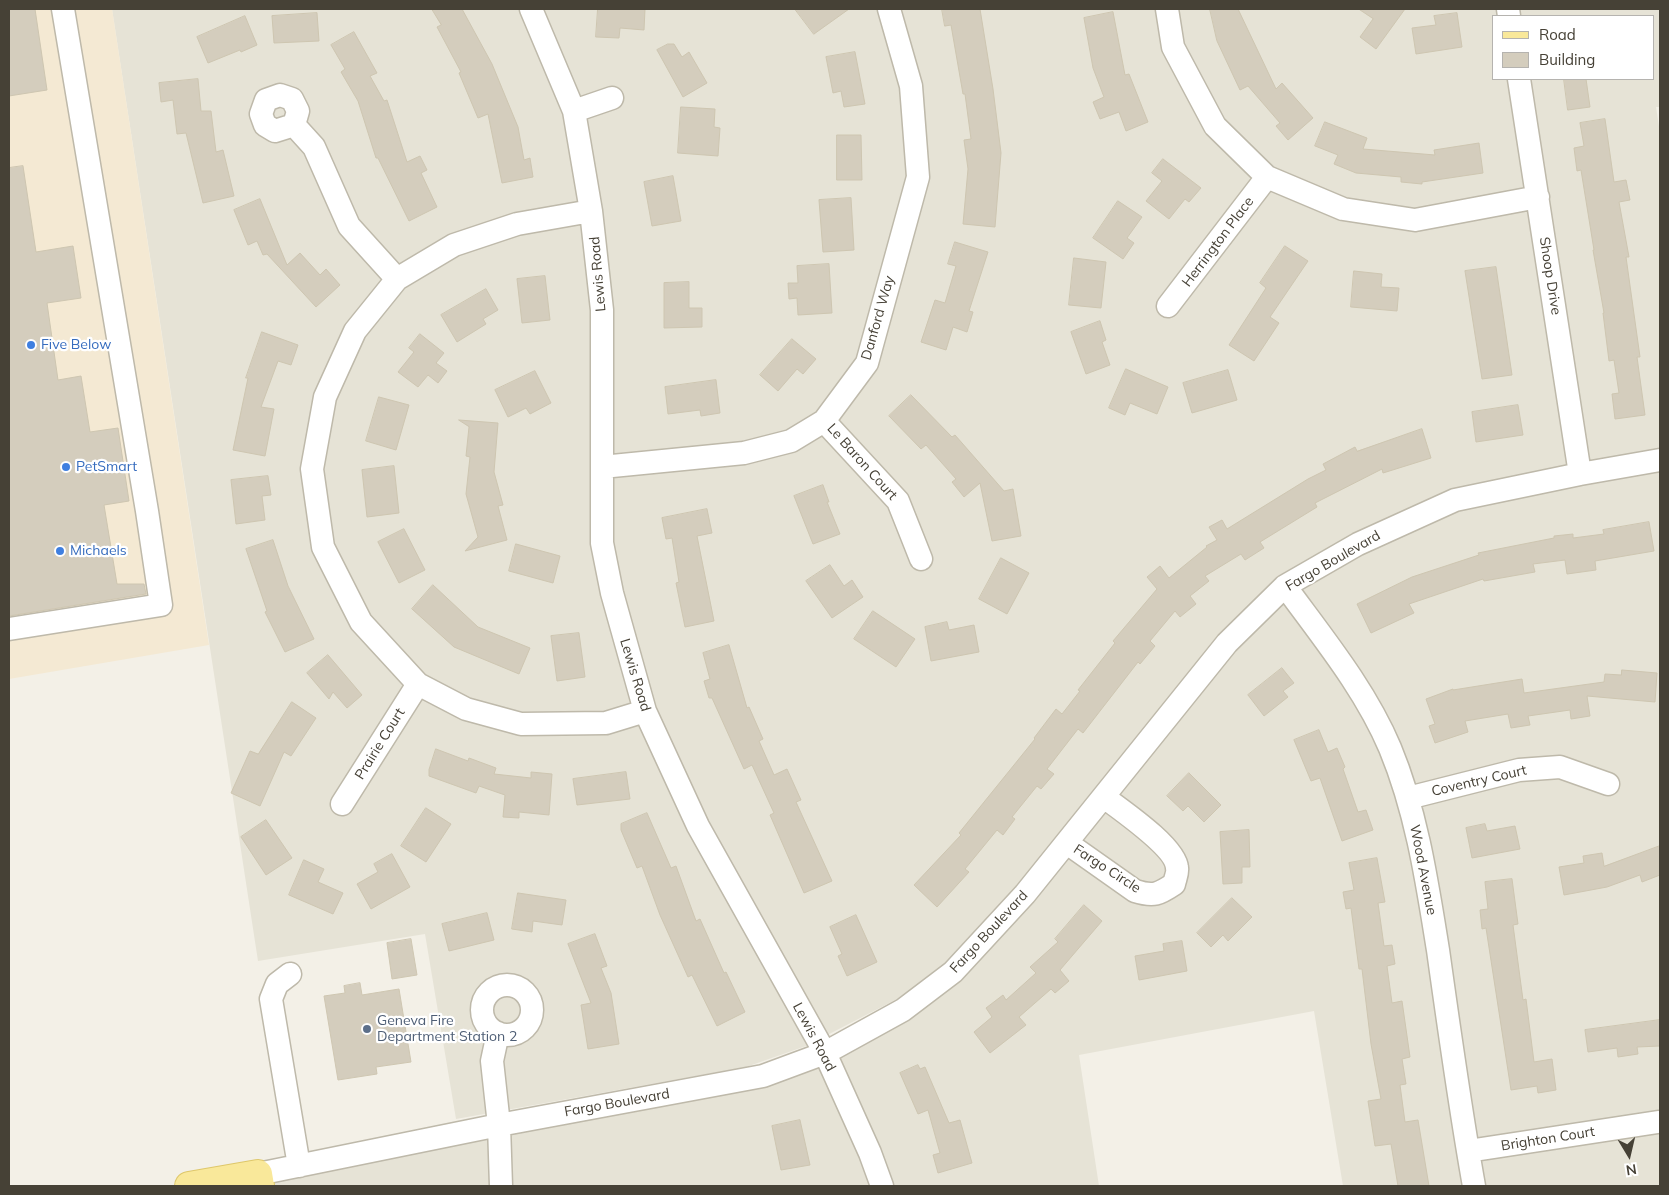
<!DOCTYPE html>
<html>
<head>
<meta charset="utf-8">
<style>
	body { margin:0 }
	#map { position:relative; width:1669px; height:1195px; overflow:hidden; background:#f3f0e7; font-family:Mulish,sans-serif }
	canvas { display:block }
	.frame { position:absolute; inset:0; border:10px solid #464136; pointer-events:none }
	.legend { position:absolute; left:1492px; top:15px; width:162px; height:65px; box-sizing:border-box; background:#fff; border:1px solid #b5b3af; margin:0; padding:6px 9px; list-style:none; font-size:15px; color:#464136 }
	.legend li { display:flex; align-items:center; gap:10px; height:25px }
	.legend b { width:25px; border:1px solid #b5b3af }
	.north { position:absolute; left:1604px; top:1130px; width:50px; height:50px; -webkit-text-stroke:4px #fff; paint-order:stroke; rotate:171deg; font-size:14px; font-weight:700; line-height:20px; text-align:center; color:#464136 }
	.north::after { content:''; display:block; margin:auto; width:18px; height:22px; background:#464136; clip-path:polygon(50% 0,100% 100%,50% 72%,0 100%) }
</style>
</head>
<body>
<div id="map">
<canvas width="1669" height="1195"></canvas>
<div class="frame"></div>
<ul class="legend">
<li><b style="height:6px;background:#f9e89a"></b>Road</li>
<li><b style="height:14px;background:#d4cdbd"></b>Building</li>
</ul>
<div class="north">N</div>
</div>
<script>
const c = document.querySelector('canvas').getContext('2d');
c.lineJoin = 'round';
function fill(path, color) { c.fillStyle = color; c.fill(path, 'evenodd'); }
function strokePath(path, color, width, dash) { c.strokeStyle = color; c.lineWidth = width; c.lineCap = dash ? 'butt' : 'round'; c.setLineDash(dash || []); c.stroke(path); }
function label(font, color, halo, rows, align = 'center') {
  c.font = font + ' Mulish,sans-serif'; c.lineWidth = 4.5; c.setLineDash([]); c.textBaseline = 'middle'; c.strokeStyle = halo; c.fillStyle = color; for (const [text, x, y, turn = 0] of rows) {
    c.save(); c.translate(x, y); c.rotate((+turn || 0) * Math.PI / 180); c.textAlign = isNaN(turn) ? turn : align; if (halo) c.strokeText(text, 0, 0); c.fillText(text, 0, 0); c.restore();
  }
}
fill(new Path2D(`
	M112,9h1548v98h-4l4,26v319l-142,27 -249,113 -210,248 -111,125 -51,34 -91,47 -60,21 -290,52 -31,-185 -167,27zM1493,16h160v63h-160z
	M1660,455v731h-317l-29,-175 -235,44 20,131h-830l-1,-9 500,-94 181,-98 280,-338 55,-53 174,-90z`), '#e6e3d6');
fill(new Path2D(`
	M9,9h103l97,636 -200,34z`), '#f4e9d3');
const building = new Path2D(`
	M9,9h26l12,81 -38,6z
	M432,9h30l30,55 26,63 6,33 6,-2 3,19 -31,6 -14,-69 -10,4 -19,-45 2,-1 -24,-45 4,-2z
	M598,9h47l-1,21 -24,-2 -1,10 -23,-1z
	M795,9h54l-35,25z
	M942,9h38l13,80 8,64 -6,74 -32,-3 5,-55 -4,-29 7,-1 -6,-45h-2l-12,-69 -6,1z
	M1210,9h28l38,80 6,-6 31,35 -25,22 -12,-14 4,-3 -32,-37 -8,4 -23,-49z
	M1359,9h46l-29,40 -16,-12 13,-18z
	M1113,12l12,63 4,-1 19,48 -22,9 -7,-19 -19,7 -7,-17 11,-5 -11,-29 -9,-50z
	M317,13l2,28 -45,2 -2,-27z
	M1457,13l5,34 -46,7 -4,-26 24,-3 -2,-9z
	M245,16l12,29 -16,7 -1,-2 -32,13 -11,-26z
	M354,32l23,41 -7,3 14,25 3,-1 20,62 13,-6 7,14 -6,3 16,34 -28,14 -31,-63h-2l-18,-57 -17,-29 4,-3 -14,-24z
	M668,44h6l8,13 7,-5 18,31 -24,14 -26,-47z
	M855,52l10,52 -21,3 -3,-16 -8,2 -7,-36z
	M198,79l3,32h10l5,41 7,-2 11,46 -31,7 -17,-70 -9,1 -4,-34 -12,2 -2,-19z
	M1564,79h22l4,28 -22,3z
	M681,107l34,2 -1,18 6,1 -2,28 -40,-3z
	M1605,119l9,63 12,-2 4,20 -11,2 10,55h-3l14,100h-3l8,58 -30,4 -3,-25 7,-1 -5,-33 -5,1 -6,-48h1l-11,-63h1l-13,-80 -4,1 -3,-23 10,-2 -4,-23z
	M1325,122l42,16 -4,11 72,6 -1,-5 45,-7 4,30 -61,9v2l-21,-2v-5l-45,-4 -22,-9 4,-9 -23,-9z
	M837,135h24l1,45h-25z
	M1163,159l38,29 -12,14 -4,-3 -16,20 -23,-18 16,-20 -10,-8z
	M23,166l13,86 37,-6 8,52 -34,5 11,77 23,-4 9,56 28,-4 11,73 -25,4 13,79h27l2,10 -137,22v-448z
	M673,176l8,45 -29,5 -8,-44z
	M851,198l3,52 -31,2 -4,-52z
	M260,199l27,66 13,-12 20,22 6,-6 14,16 -24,22 -49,-53 -4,1 -6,-14 -9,4 -14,-35z
	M1118,201l24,16 -15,21 7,5 -11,16 -30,-21z
	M955,242l33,10 -19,59 4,1 -6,20 -14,-5 -7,23 -25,-8 14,-42 10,3 11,-37 -8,-2z
	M1285,246l23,15 -38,56 9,6 -25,38 -25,-16 37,-57 -6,-5z
	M1074,258l32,4 -5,46 -32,-3z
	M829,264l3,49 -34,2 -1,-17 -8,1 -1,-16h10l-1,-17z
	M1496,267l16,108 -30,4 -17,-108z
	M1354,271l28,3 -1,13 18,1 -2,23 -46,-4z
	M545,276l5,44 -28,3 -5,-44z
	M689,282v26h13v19l-38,1v-45z
	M486,289l12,21 -15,9 3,5 -29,18 -16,-27z
	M1100,321l6,19 -4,2 8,23 -24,9 -15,-42z
	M262,332l36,13 -7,20 -13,-4 -17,46 13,2 -9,47 -32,-6 15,-72h-2z
	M420,334l24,19 -8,10 11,8 -9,12 -10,-8 -10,12 -20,-15 16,-20 -5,-4z
	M792,339l24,20 -13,15 -6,-5 -19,22 -18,-16z
	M1126,369l42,18 -11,27 -27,-11 -5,12 -16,-7z
	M1228,370l9,30 -45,13 -9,-30z
	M535,371l16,32 -21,11 -4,-6 -18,9 -13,-27z
	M716,380l4,33 -19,3 -1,-6 -32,4 -3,-27z
	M911,395l41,42 3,-2 49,56 9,-2 8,47 -29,5 -12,-58 -16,14 -12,-15 4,-3 -30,-34 -5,4 -32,-33z
	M379,397l30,8 -13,45 -30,-9z
	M1518,405l5,30 -47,7 -4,-30z
	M459,420l39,3 -4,49 9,33 -5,1 9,34 -42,11 13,-14 -12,-43 4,-37 -4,-1 3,-29z
	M1422,429l9,29 -48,15 -1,-4 -67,34 2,4 -57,35 4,6 -19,12 -4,-6 -36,22 4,5 -19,15 6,8 -16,13 -5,-6 -25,30 5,5 -15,18 -2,-2 -55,71 -5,-4 -31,40 7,5 -13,15 -4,-3 -25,31 3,2 -12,16 -6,-5 -32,39 4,3 -32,35 -23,-22 47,-50 -2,-2 76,-94 -1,-1 22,-29 6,5 18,-23 -2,-1 37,-47 -2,-2 44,-52 -10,-12 13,-11 9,12 38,-31 -1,-1 11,-6 -8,-13 13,-7 5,9 81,-50 18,-9 -3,-6 32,-17 2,4z
	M394,466l5,47 -32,4 -5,-47z
	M268,476l3,19 -9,1 3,24 -29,4 -5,-44z
	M823,485l6,17h-2l13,32 -27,10 -19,-48z
	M707,509l5,24 -15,3 17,85 -29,6 -9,-44 3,-1 -7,-44 -6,1 -4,-21z
	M1649,522l5,29 -59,10 1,9 -29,4 -2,-14 -32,4 2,8 -51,9 -1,-2 -74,25 5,9 -43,20 -14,-29 55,-27 67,-22 -1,-2 76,-15v-2l19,-2v4l31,-4 -1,-4z
	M404,529l21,41 -26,13 -21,-41z
	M273,540l15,46 26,53 -29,13 -20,-40 2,-1 -21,-62z
	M516,544l44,12 -7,27 -44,-12z
	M1001,558l28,15 -22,41 -28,-15z
	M830,565l14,21 8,-6 11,17 -31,21 -26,-37z
	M433,585l45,42 52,21 -11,26 -65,-27 -42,-38z
	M873,611l42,28 -19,28 -42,-28z
	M947,622l2,8 25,-5 5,27 -48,9 -6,-34z
	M579,633l6,44 -28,4 -6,-45z
	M729,645l18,63 2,-1 14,32 -4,2 15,34 13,-6 14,31 -5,2 36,79 -28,12 -34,-78 4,-2 -22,-48 -8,4 -32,-71h-3l-5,-17 6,-2 -7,-26z
	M328,655l34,40 -15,13 -14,-16 -4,7 -22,-26z
	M1282,668l12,15 -11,8 5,6 -24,19 -16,-21z
	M1622,670l35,3 -2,29 -68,-6 3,20 -19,3 -1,-9 -42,6 2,9 -19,3 -3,-14 -43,7 3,11 -33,11 -6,-17 6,-2 -9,-25 27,-10v1l69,-11 2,14 80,-11 1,-8 16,1z
	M292,702l24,16 -25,38 -7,-4 -24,54 -29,-13 19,-42 8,3z
	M1319,730l9,22 9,-4 8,19 -2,2 15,43 8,-2 7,20 -31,11 -22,-63 -9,3 -17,-41z
	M436,749l32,12 1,-3 27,10 -2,6 37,4v-6l21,2 -3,41 -30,-3v6l-16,-1 2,-22 -26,-9 -3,7 -47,-17v-6z
	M626,772l4,27 -53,6 -4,-26z
	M1189,773l32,32 -17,17 -16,-16 -5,5 -16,-15z
	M426,808l25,16 -25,38 -25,-16z
	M647,813l24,55 5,-2 20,55 4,-2 24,54 2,-1 19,40 -28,14 -25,-51 -4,2 -28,-62 -18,-49 -5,2 -16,-38v-6z
	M266,820l26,38 -26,17 -25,-38z
	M1485,824l2,7 28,-5 5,23 -48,9 -6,-30z
	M1249,830l1,37h-8v16l-19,1 -3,-52z
	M1660,846v29l-18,7 -2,-7 -33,12 -43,8 -5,-28 25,-4 -1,-7 19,-3 2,13z
	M392,854l18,33 -39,22 -14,-25 21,-12 -4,-8z
	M1377,858l8,44 -7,1 6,43 8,-1 3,19 -8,2 5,37 10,-2 8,56 -8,2 4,25 -6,1 5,37 13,-2 11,66h-31l-7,-42 -16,2 -7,-45 13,-2 -10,-55 -9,-75h-3l-8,-61 -5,1 -3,-17 11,-2 -5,-27z
	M304,860l20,9 -6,13 25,11 -10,21 -44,-19z
	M1512,879l6,45 -5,1 10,75 3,-1 8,63 18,-3 4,31 -18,3 -1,-7 -26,4 -25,-162 -4,1 -2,-19 8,-1 -3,-27z
	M518,893l48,7 -4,25 -29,-4 -1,11 -20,-3z
	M1232,898l20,19 -24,24 -5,-6 -12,12 -14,-14z
	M1084,905l18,16 -42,49 9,11 -14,12 -4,-4 -32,28 7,8 -36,28 -16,-21 18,-15 -6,-9 17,-13 3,5 30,-27 -6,-6 28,-25 -3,-3z
	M487,913l7,27 -45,11 -7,-27z
	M856,915l21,47 -30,14 -9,-20 4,-2 -12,-27z
	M595,934l12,32 -6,2 10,25 8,51 -31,5 -7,-44 10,-2 -23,-59z
	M411,939l6,36 -25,4 -5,-36z
	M1182,941l5,30 -48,9 -4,-24 29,-5 -1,-7z
	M360,983l2,12 37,-6 12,73 -35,5 1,7 -39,6 -14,-84 21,-3 -1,-7z
	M1660,1020v26l-23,1 1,7 -20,3 -1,-9 -29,4 -3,-22z
	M918,1065l2,4 5,-2 24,56 11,-3 12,43 -34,10 -5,-18 7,-2 -12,-43 -10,4 -18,-41z
	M800,1120l10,45 -29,5 -9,-44z`);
fill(building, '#d4cdbd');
strokePath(building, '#cec6b1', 1);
const minor = new Path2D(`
	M531,9l43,102 17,100 11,99v233l10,50 33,118 53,115 127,227 45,100 12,33
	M1167,9l6,38 42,79 52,51 76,32 72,11 123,-23
	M1508,9l1,7
	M1519,79l61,395
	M574,111l38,-13
	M294,125l-19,6 -10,-6 -4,-11 5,-14 14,-5 12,4 6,12 -4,14 20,22 35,79 48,53
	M591,211l-74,13 -63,21 -57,34 -42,52 -30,66 -13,72 11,78 38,75 57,62 48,25 55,15 85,-1 39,-12
	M1168,306l99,-129
	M824,421l74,80 23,58
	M602,467l142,-14 47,-12 33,-20 43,-58 51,-186 -7,-91 -22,-77
	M1285,586c38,52 80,103 105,162 27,65 37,134 48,202 11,79 22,158 36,236
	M9,629l152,-24 -14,-94 -84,-502
	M1408,798l111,-28 41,-3 48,17
	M342,804l76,-120
	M1067,843l68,48c19,6 24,3 39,-7 1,-5 4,-11 3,-16 -1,-21 -56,-58 -73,-71
	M290,974l-13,10 -6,15 28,167
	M482 1010a25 25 0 1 1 50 0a25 25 0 1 1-50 0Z
	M498,1033l-6,28 7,64 2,61
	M1468,1151l190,-29
	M258,1174l241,-49 264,-49 62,-23 78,-43 50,-38 72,-78 202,-251 58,-57 73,-42 97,-44 125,-26 80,-14`);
const major = new Path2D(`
	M189,1186l69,-12 2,12`);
strokePath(minor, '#beb9aa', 25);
strokePath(major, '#dec76a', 30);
strokePath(minor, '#fff', 22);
strokePath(major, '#f9e89a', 28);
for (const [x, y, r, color] of [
	[31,345,5,"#3f7fe0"],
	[66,467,5,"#3f7fe0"],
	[60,551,5,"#3f7fe0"],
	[367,1029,5,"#5c6f8a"]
]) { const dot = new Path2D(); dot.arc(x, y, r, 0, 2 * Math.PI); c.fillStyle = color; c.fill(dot); strokePath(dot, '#fff', 2); }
label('14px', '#464136', '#fff', [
	["Herrington Place",1218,242,-53],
	["Lewis Road",598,274,-95],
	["Shoop Drive",1550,276,81],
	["Danford Way",878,318,-74],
	["Le Baron Court",862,462,48],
	["Fargo Boulevard",1333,561,-30],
	["Lewis Road",635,675,73],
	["Prairie Court",380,744,-58],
	["Coventry Court",1479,781,-13],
	["Fargo Circle",1107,869,33],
	["Wood Avenue",1423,870,79],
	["Fargo Boulevard",989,932,-47],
	["Lewis Road",814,1037,62],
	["Fargo Boulevard",617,1103,-10],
	["Brighton Court",1548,1139,-9]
]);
label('14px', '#366cbe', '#fff', [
	["Five Below",41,345],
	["PetSmart",76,467],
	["Michaels",70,551]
], 'left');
label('14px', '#4e5e75', '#fff', [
	["Geneva Fire",377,1021],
	["Department Station 2",377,1037]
], 'left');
</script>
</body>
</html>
